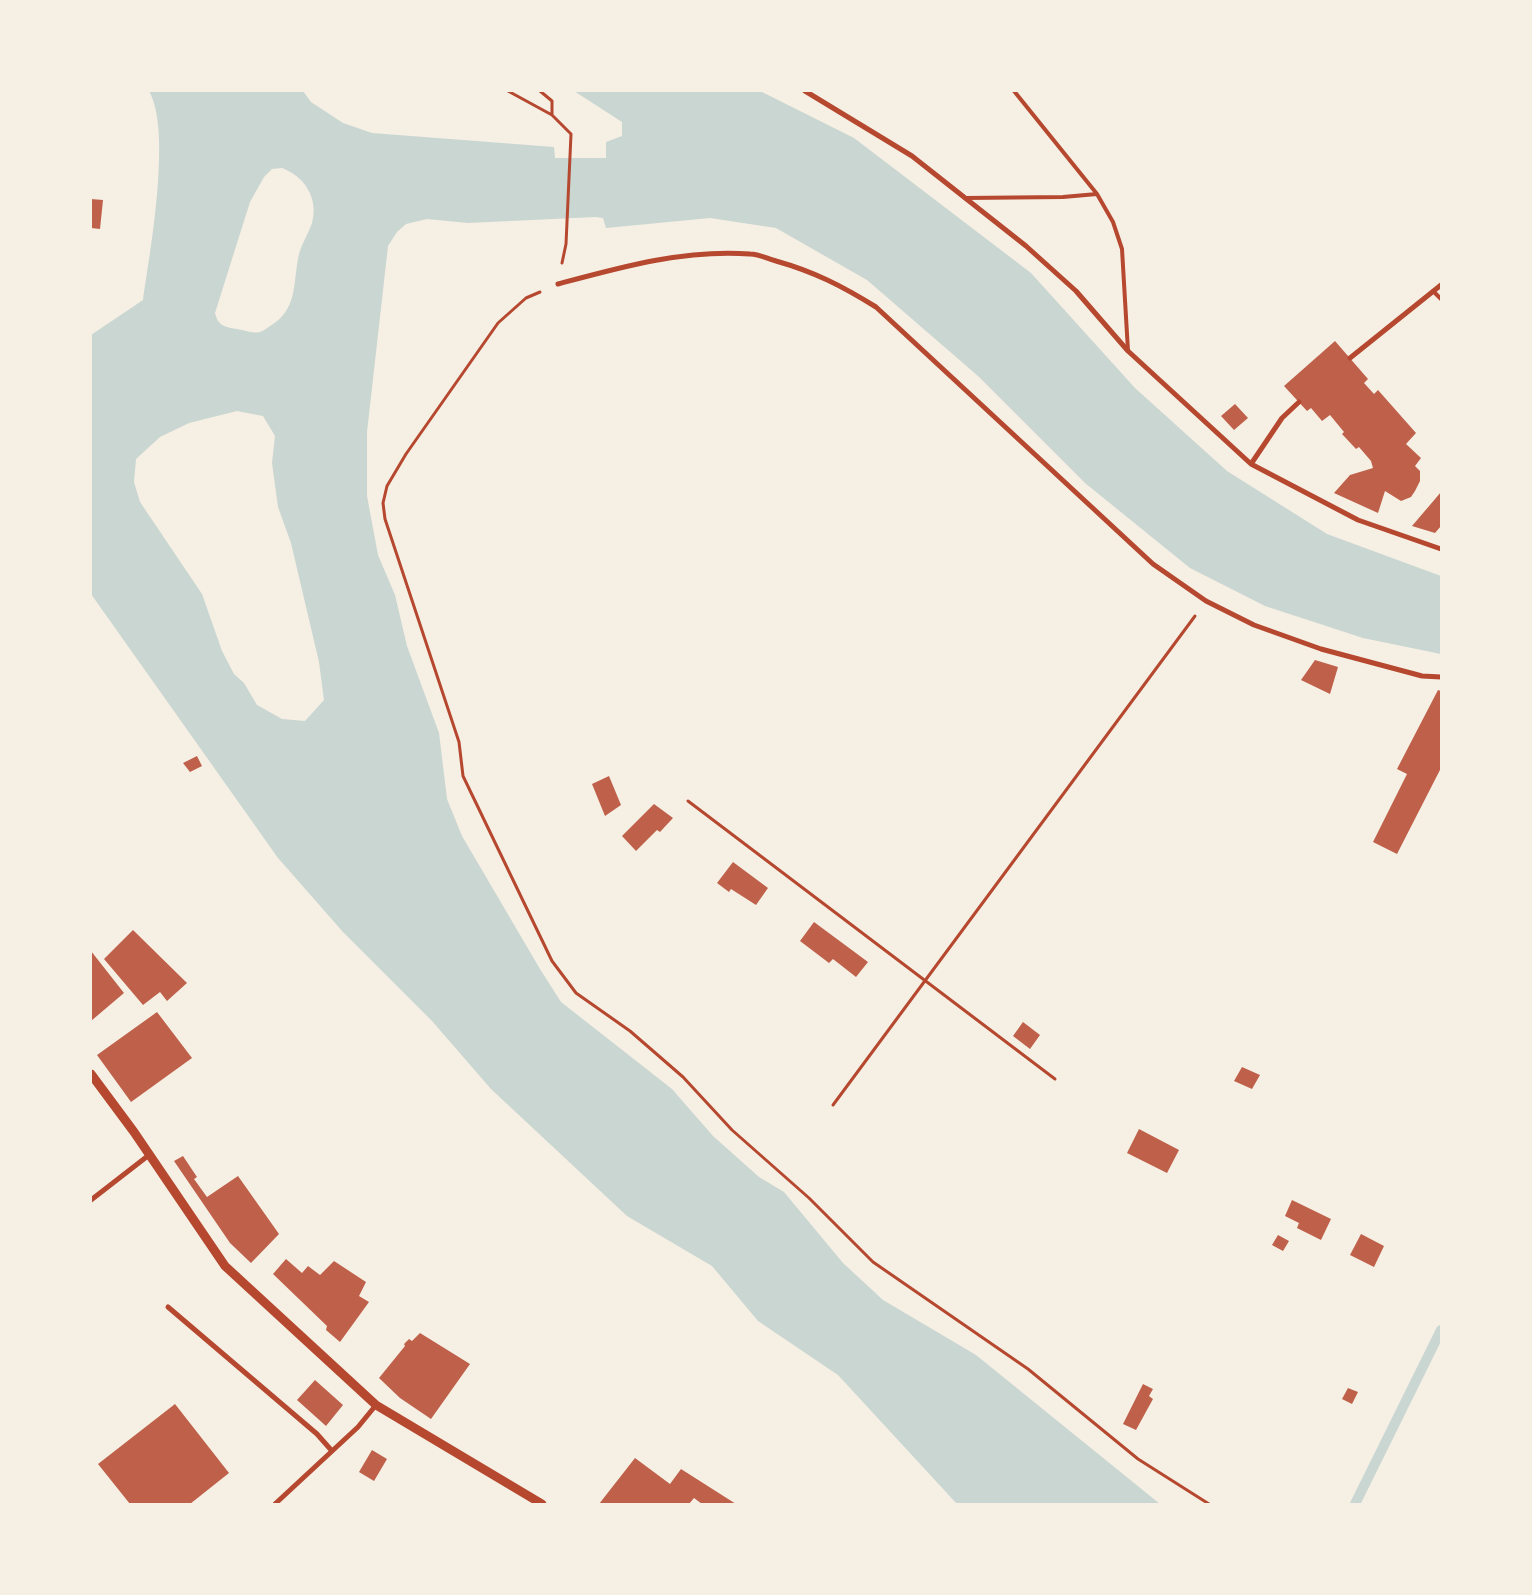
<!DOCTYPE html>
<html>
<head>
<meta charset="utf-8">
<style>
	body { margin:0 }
	#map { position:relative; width:1532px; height:1595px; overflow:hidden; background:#f6efe4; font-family:Lato,sans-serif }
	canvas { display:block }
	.frame { position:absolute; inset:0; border:92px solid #f6efe4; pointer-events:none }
</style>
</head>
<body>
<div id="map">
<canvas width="1532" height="1595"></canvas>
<div class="frame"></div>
</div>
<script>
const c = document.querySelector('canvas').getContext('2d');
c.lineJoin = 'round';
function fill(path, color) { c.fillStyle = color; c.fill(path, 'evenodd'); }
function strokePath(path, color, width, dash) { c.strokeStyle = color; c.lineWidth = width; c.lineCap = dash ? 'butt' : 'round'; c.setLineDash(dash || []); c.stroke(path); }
fill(new Path2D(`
	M149,91h154l8,11 32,21 29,10 182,14 1,11h51v-16l16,-6v-14l-48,-31h186l94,47 177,135 104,115 92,83 100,63 114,42v78l-78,-16 -98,-32 -75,-38 -105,-85 -107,-107 -111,-96 -91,-52 -66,-10 -104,10 -3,-10 -8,-1 -127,6 -41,-4 -21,5 -9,8 -9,14 -21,186v64l11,59 17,40 12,51 32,87 8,66 15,37 78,133 21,33 111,87 41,47 46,41 25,15 59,71 40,37 93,55 184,149h-203l-119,-129 -80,-54 -46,-55 -85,-50 -136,-127 -59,-68 -89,-89 -65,-74 -187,-264v-259l52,-35c7,-48 29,-169 6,-209zM282,168c22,8 37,30 30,55 -4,12 -12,23 -14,36 -5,27 -1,51 -28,67 -3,2 -7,5 -10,6 -6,2 -16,-2 -23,-3 -12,-2 -19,-3 -22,-16l35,-111 14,-25 8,-8zM237,411l26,5 12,20 -3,27 6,44 13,36 28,119 5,38 -19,21 -23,-2 -25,-14 -13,-22 -10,-9 -12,-23 -20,-57 -62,-92 -6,-20 2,-23 24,-22 29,-14z`), '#c9d6d2');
strokePath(new Path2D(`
	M1355,1504l86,-174`), '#c9d6d2', 10);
fill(new Path2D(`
	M91,199l12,1 -3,29 -9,-1z
	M1335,341l33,38 -4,4 10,11 4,-4 38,43 -10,11 15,14 -6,8 5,5v10l-5,10 -4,6 -10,4 -16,-10 -7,22 -44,-20 16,-18 23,-7 -2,-7 -12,-14 -3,2 -14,-15 2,-2 -14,-17 -8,6 -11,-13 -4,3 -23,-25z
	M1235,404l13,14 -14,12 -13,-14z
	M1441,492v34l-6,7 -23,-7z
	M1315,660l23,7 -8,27 -29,-14z
	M1438,690l3,1v77l-44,86 -24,-12 34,-68 -10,-5z
	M197,756l5,10 -12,6 -7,-9z
	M609,776l12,29 -16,11 -13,-32z
	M654,804l19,14 -13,14 -3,-2 -21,21 -14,-15z
	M733,862l35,26 -12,17 -25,-16 -2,3 -12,-9z
	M814,922l54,40 -12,15 -23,-18 -4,4 -29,-22z
	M133,930l54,53 -20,18 -7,-9 -17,13 -39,-46z
	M91,951l33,42 -33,28z
	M157,1012l35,46 -61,44 -34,-47z
	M1023,1022l17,13 -10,14 -17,-13z
	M1242,1067l18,8 -8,14 -18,-8z
	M1139,1129l40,21 -12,23 -40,-20z
	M183,1156l14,21 -3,2 13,18 31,-21 41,58 -28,29 -21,-20 -56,-82z
	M1292,1200l39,19 -10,21 -24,-12 2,-5 -14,-7z
	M1361,1234l23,12 -10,21 -24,-12z
	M1278,1235l11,6 -6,10 -11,-6z
	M286,1259l16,14 6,-7 12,9 14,-14 32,21 -7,14 10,6 -29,40 -14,-12 1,-4 -54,-52z
	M420,1333l50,31 -39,55 -31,-21 -21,-20 26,-32 -1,-2 5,-5 3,2z
	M315,1380l28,25 -17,21 -29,-26z
	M1143,1384l10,5 -4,7 4,3 -17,31 -13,-6z
	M1348,1388l10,4 -6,12 -10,-5z
	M175,1404l54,69 -39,31h-60l-32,-40z
	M372,1450l15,9 -13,22 -15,-9z
	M635,1458l35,26 11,-15 55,35h-34l-8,-6 -5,6h-90z`), '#bf614a');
strokePath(new Path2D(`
	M508,91l44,24 19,19 -5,110 -4,19
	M540,91l12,10v13
	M540,292l-14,6 -28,25 -92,131 -19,32 -4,17 2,16 74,223 4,34 89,185 24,32 54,38 53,46 49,53 77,68 64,64 155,107 110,90 71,45
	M688,801l367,278
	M833,1105l362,-489`), '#b5482f', 3);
strokePath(new Path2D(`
	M1014,91l83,103
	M965,198l98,-1 34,-3 16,28 9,27 6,102
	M1433,291l8,8`), '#b5482f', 4);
strokePath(new Path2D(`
	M805,91l107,65 114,90 50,45 52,60 123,113 107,56 83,29
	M558,284c63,-17 127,-35 192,-30 9,0 18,5 26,7 39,11 66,25 100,46l277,257 53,37 48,24 67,24 101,27 19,1
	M1350,358l91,-73
	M1251,464l31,-46 17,-16
	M91,1200l58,-45
	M168,1307l149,127 15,17
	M275,1504l83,-77 18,-22`), '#b5482f', 5);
strokePath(new Path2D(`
	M91,1074l43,58 91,134 151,139 166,99`), '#b5482f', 9);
</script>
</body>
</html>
